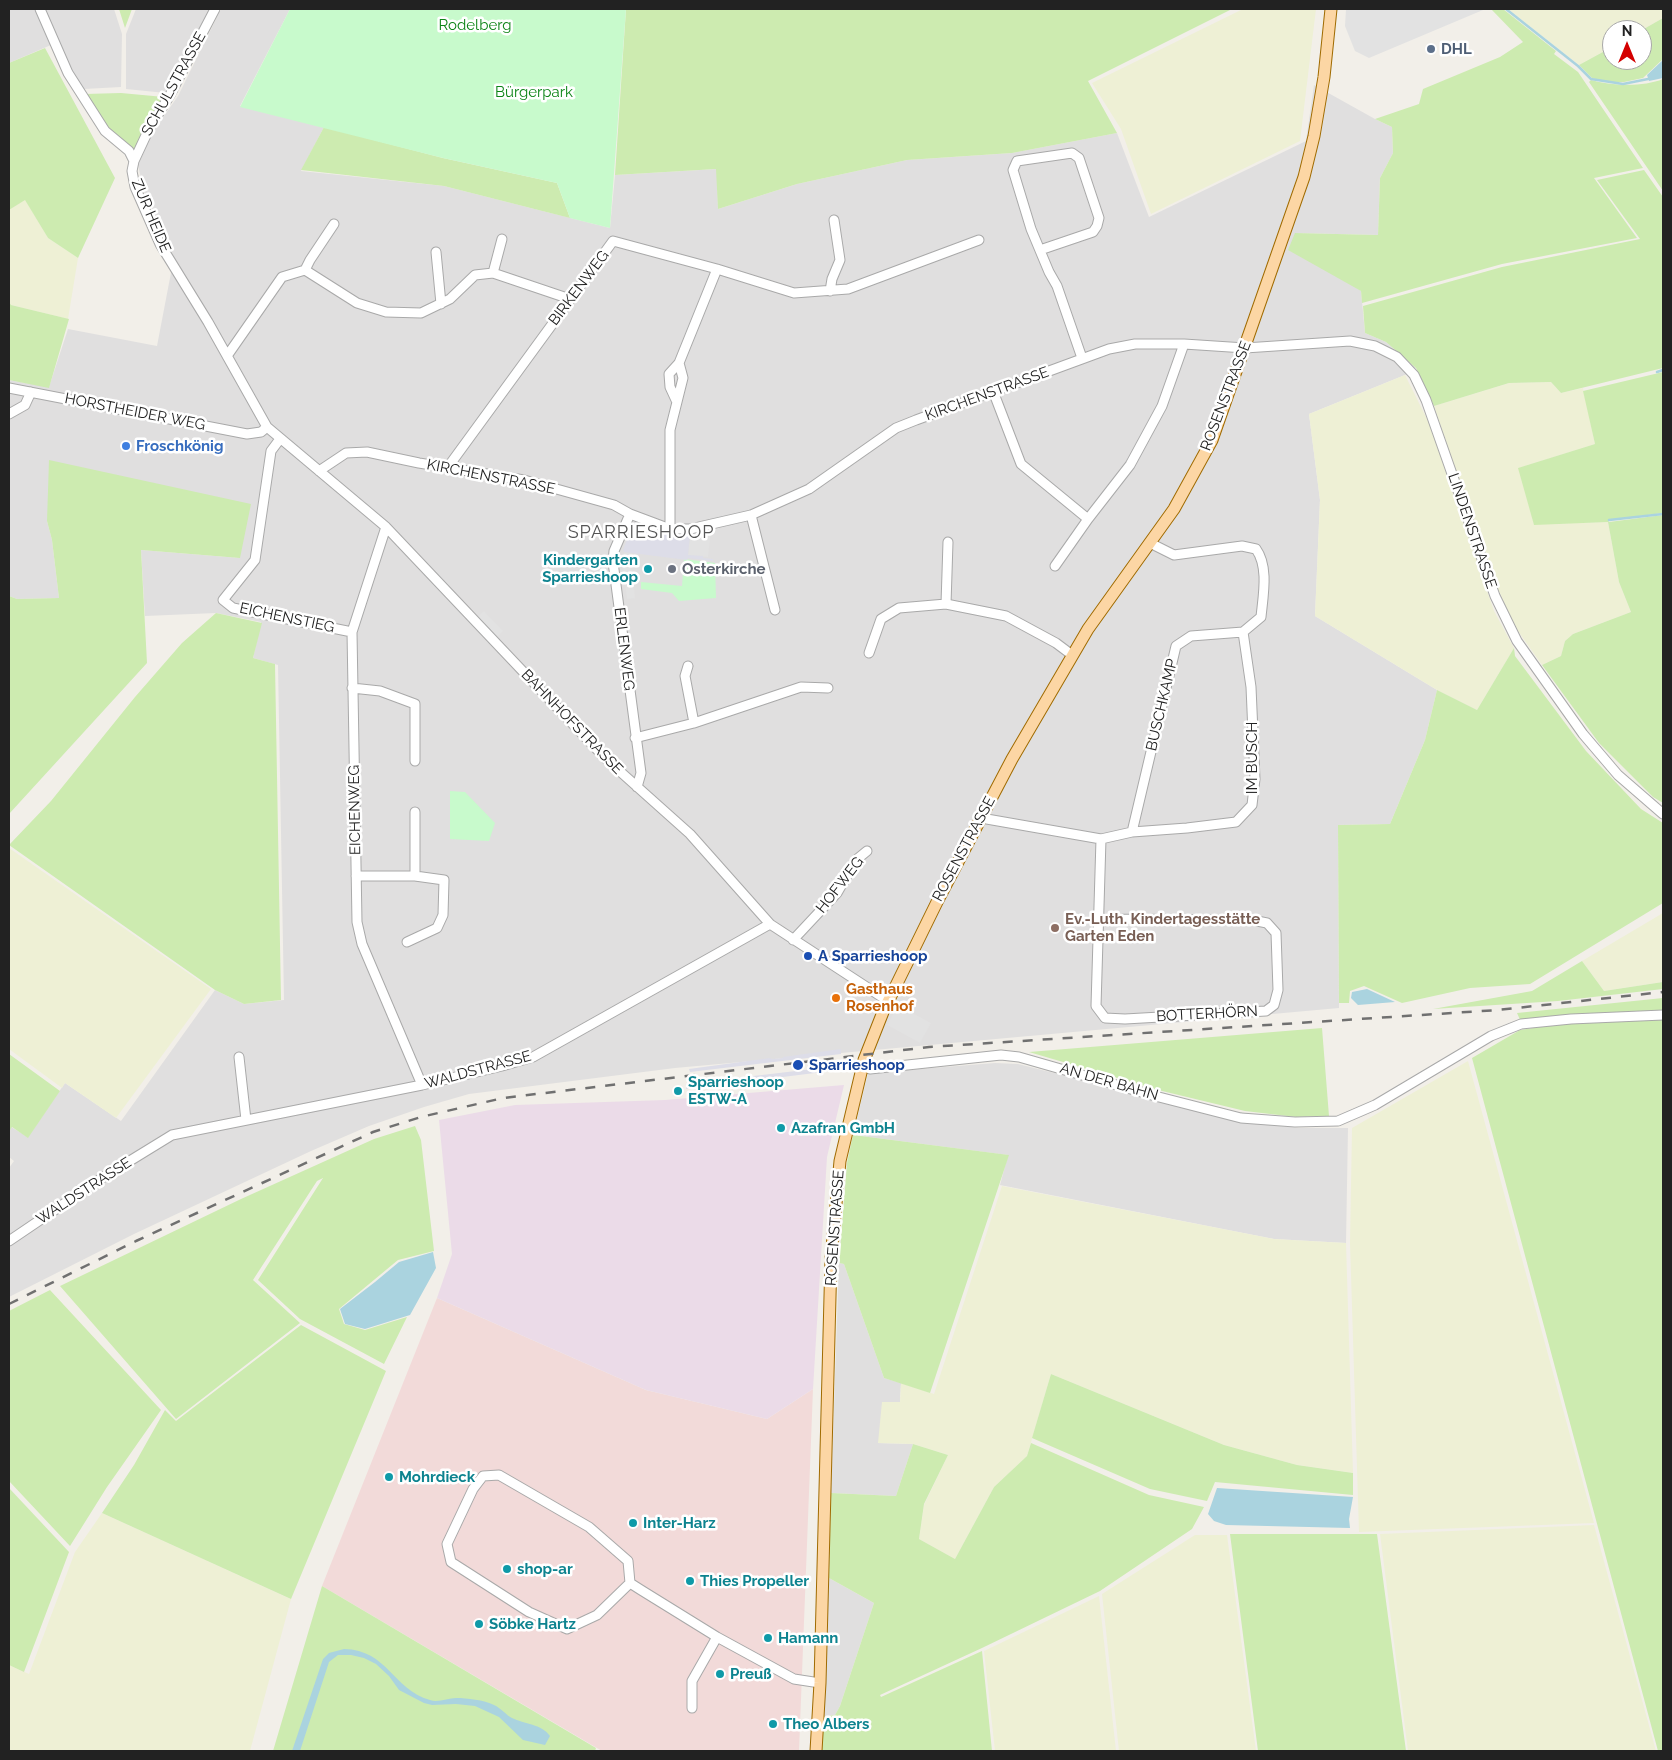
<!DOCTYPE html>
<html>
<head>
<meta charset="utf-8">
<style>
	body { margin:0 }
	#map { position:relative; width:1672px; height:1760px; overflow:hidden; background:#f2efe9; font-family:Raleway,sans-serif }
	canvas { display:block }
	.frame { position:absolute; inset:0; border:10px solid #222; pointer-events:none }
	.north { position:absolute; left:1602px; top:20px; width:50px; height:50px; box-sizing:border-box; background:#fff; border:1px solid #a7a7a7; border-radius:50%; rotate:0deg; font-size:14px; font-weight:700; line-height:20px; text-align:center; color:#222 }
	.north::after { content:''; display:block; margin:auto; width:18px; height:22px; background:#d40000; clip-path:polygon(50% 0,100% 100%,50% 72%,0 100%) }
</style>
</head>
<body>
<div id="map">
<canvas width="1672" height="1760"></canvas>
<div class="frame"></div>
<div class="north">N</div>
</div>
<script>
const c = document.querySelector('canvas').getContext('2d');
c.lineJoin = 'round';
function fill(path, color) { c.fillStyle = color; c.fill(path, 'evenodd'); }
function strokePath(path, color, width, dash) { c.strokeStyle = color; c.lineWidth = width; c.lineCap = dash ? 'butt' : 'round'; c.setLineDash(dash || []); c.stroke(path); }
function label(font, color, halo, rows, align = 'center') {
  c.font = font + ' Raleway,sans-serif'; c.lineWidth = 5; c.setLineDash([]); c.textBaseline = 'middle'; c.strokeStyle = halo; c.fillStyle = color; for (const [text, x, y, turn = 0] of rows) {
    c.save(); c.translate(x, y); c.rotate((+turn || 0) * Math.PI / 180); c.textAlign = isNaN(turn) ? turn : align; if (halo) c.strokeText(text, 0, 0); c.fillText(text, 0, 0); c.restore();
  }
}
fill(new Path2D(`
	M9,9h105l8,25 -1,53 -37,2 -13,-17 -13,-30 -49,21z
	M136,9h74l-44,84 -40,-4v-55z
	M221,9h69l-50,97 84,21 -23,44 143,15 166,42 5,-53 102,-6 1,40 79,-25 110,-24 105,-7 105,-20 32,84 157,-76 8,-56 61,34 17,8 1,26 -13,25 -2,57 -83,-2 66,58 4,42 21,9 30,26 -11,7 -96,39 11,86 -5,116 122,74 -12,50 -35,84 -52,1 1,183 -664,60 -206,26 -45,13 -55,19 -58,25 -177,83 -125,63v-129l5,-7 -5,-4v-26l2,-4 17,10 37,-54 56,38 94,-131 29,14 40,-4 -6,-335 -25,-7 8,-36 -45,-9 -71,3 -4,-66 99,8 -193,-37 5,19 7,58 -42,1 -8,-3v-216l40,7 19,-58 89,17 17,-89 -30,-65 -6,-27 14,-32 26,-37z
	M995,1063l23,1 241,60 41,4h48l-2,115 -72,-4 -274,-54 8,-30 -155,-20 15,-62z
	M839,1263l5,1 40,114 17,5 -1,19 -22,41 35,1 -17,52 -65,-3z
	M829,1578l45,25 -34,103 -5,9 -12,2z`), '#e0dfdf');
fill(new Path2D(`
	M437,1298l209,92 121,29 46,-30 -14,362h-197l-280,-165z`), '#f2dad9');
fill(new Path2D(`
	M844,1085l-17,72 -14,232 -46,30 -121,-29 -209,-92 15,-44 -13,-134 76,-15 150,-5z`), '#ebdbe8');
fill(new Path2D(`
	M1243,9h73l-16,132 -149,73 -30,-85 -29,-46z
	M1508,9h155v9l-21,12h-30v17l-33,18z
	M25,199l23,39 30,20 -10,61 -57,-14 -2,-3v-92z
	M1405,375l25,50 64,186 20,37 -37,62 -40,-20 -122,-74 5,-116 -11,-86z
	M1551,382l10,11 22,-5 12,56 -76,24 15,56 74,-2 11,60 12,30 -58,22 -8,7 -4,15 -19,9 -29,-41 -25,-59 -54,-159 75,-23z
	M9,848l202,141 -95,129 -51,-35 -3,5 -53,-39z
	M1663,913v69l-59,9 -22,-30z
	M1468,1061l126,462 -235,9 -9,-289 2,-115z
	M1002,1186l272,53 72,4 7,230 -56,-8 -73,-20 -173,-71 -24,82 -33,31 -39,72 -36,-20 5,-34 24,-50 -35,-11 -35,-1 4,-41h18l1,-19 33,11z
	M102,1513l189,86 -41,152h-241v-86l20,9 46,-122z
	M1594,1525l62,226h-248l-28,-217z
	M1195,1535h32l29,216h-137l-17,-157z
	M1099,1596l17,155h-121l-11,-100z`), '#eef0d5');
fill(new Path2D(`
	M119,9h13l-7,19z
	M626,9h606l-144,72 29,52 -105,20 -105,7 -110,24 -79,25 -2,-40 -101,6z
	M1491,9h12l53,42 -2,3 24,18 65,96 -49,10 43,60 -135,26 -140,39 -1,-12 -73,-41 7,-17 83,2 2,-57 13,-25 -1,-26 -17,-8 44,-15 4,-15 77,-32 23,-15z
	M1663,18v41l-20,19 -19,4h-18l-14,-4 -13,-13 33,-18v13h30v-30z
	M45,48l70,130 -37,80 -30,-20 -23,-38 -16,10v-147z
	M1663,79v112l-74,-109 2,-2c20,6 53,7 72,-1z
	M121,93l43,4 -20,31 -10,23 -26,-23 -23,-34z
	M324,127l119,31 114,25 13,35 -126,-32 -143,-16z
	M1644,170l19,27v171l-102,25 -10,-11 -42,1 -75,23 -18,-38 -30,-26 -21,-9 -2,-27 139,-39 138,-28 -43,-59z
	M9,302l2,3 58,14 -20,69 -40,-8z
	M1663,372v141l-55,7 1,2 54,-7v288l-10,-6 -54,-54 -57,-78 19,-9 4,-15 8,-7 58,-22 -12,-30 -11,-60 -74,3 -16,-57 77,-24 -12,-53z
	M49,460l202,44 -11,54 -99,-8 6,113 -138,151v-218l8,3 42,-1 -7,-58 -5,-19z
	M216,613l46,10 -9,35 22,6 6,336 -37,4 -29,-14 -206,-145 42,-44 84,-104 47,-54z
	M1514,648l1,8 71,95 55,58 22,14v80l-133,81 -60,4 -68,15 -38,-17 -14,5 -1,12h-10l-1,-178 52,-1 35,-84 12,-50 40,20z
	M1582,961l22,30 59,-9v7l-105,12 -125,8 99,-18z
	M1663,998v14l-142,10 -4,-9z
	M1663,1017v734h-5l-186,-693 48,-28 53,-8z
	M1322,1028l7,88 -33,1 -51,-6 -87,-21 -129,-38z
	M9,1054l51,37 -32,47 -16,-11 -3,4z
	M415,1126l6,14 13,111 -36,9 -59,49 5,15 21,6 42,-13 -23,47 -84,-45 -42,-39 65,-102 -6,3 -64,99 47,43 -124,96 -116,-133 181,-87 133,-60z
	M853,1135l156,20 -79,238 -46,-15 -40,-114 -5,-1 8,-100z
	M50,1290l111,120 -54,77 -37,59 -61,-65v-170z
	M301,1325l85,46 -95,228 -189,-86 32,-48 31,-55 11,11z
	M1051,1374l173,71 73,20 56,8v22l-138,-13 -8,19 -57,-12 -118,-51z
	M1031,1443l118,52 55,12 -12,22 -92,62 -118,57 -102,47 1,2 101,-46 10,100h-171l2,-34 12,-2 5,-9 34,-103 -45,-25 2,-85 65,3 17,-52 35,11 -24,49 -5,35 36,20 39,-72 33,-31z
	M9,1488l60,64 -45,120 -15,-7z
	M1230,1534h147l29,217h-148z
	M322,1586l274,162 -1,3h-322z`), '#cdebb0');
fill(new Path2D(`
	M290,9h336l-16,219 -40,-10 -13,-35 -114,-25 -203,-51z
	M684,559l31,4 1,35 -37,3 -7,-8 -31,-4v-7l41,4z
	M450,791l15,1 30,31 -6,18 -39,-2z`), '#c8facc');
fill(new Path2D(`
	M1346,9h136l1,1 -114,48 -14,-7 -10,-25z
	M711,530l-3,27 -20,-2 2,-20z
	M624,552l8,1 -1,13 4,32 -8,1 -4,-30z
	M484,611l19,20 -7,7 -20,-20z
	M898,1005l33,18 -11,20 -33,-18z`), '#e2e2e2');
fill(new Path2D(`
	M639,525l31,10h20l-2,20 15,1v2l10,1v2l-25,-3 -1,2 -63,-8 -1,-2 7,-18 4,-5z
	M841,1049v5l-151,18 -1,-3 81,-11 2,1 11,-1v-1z
	M838,1066l1,4 -153,19v-5z`), '#dddde8');
fill(new Path2D(`
	M1663,60v18l-14,3 -2,-6z
	M1367,989l28,13 -37,3 -7,-7 1,-6z
	M433,1252l3,16 -26,47 -45,14 -20,-5 -5,-15 35,-27 24,-20z
	M1217,1488l136,9 -4,22 1,9 -124,-3 -12,-4 -6,-7z
	M344,1649c44,1 48,40 86,51 8,3 18,-2 26,-2 11,0 28,2 38,7 7,3 12,10 18,13 12,6 30,6 38,18l-5,9 -22,-5 -24,-23 -24,-11 -19,-2 -24,1 -8,-2 -25,-13 -10,-14 -13,-12 -12,-6 -13,-3h-13l-9,7 -29,89h-8l31,-92 6,-6z`), '#aad3df');
strokePath(new Path2D(`
	M1506,9l72,57 13,13 32,5 25,-5
	M1657,372l6,-2
	M1609,520l54,-6`), '#aad3df', 2.5);
const minor = new Path2D(`
	M40,9l28,64 37,58 24,20 5,10 -2,10 3,16 25,57 48,78 59,105 119,100 219,231 85,76 80,90 118,77
	M134,161l14,-30 22,-36 45,-86
	M1040,250l53,-18 4,-6 2,-8 -20,-60 -7,-5 -55,8 -4,9 18,59 18,43 8,14 25,72
	M436,252l5,52
	M305,270l5,-10 24,-36
	M493,273l9,-34
	M830,291l2,-12 8,-19 -6,-40
	M227,356l55,-79 23,-7 52,33 29,9 35,1 29,-14 25,-24 18,-2 77,26
	M9,388l238,46 14,-2 6,-5
	M993,391l28,73 67,55 42,-54 32,-59 22,-62
	M676,400l-6,-13 -1,-13 10,-11
	M9,414l16,-9 6,-13
	M280,439l-9,12 -16,109 -32,40 10,8 119,24
	M448,467l165,-226 104,28 77,24 54,-4 131,-49
	M319,471l27,-18 21,-1 52,11 105,17 90,25 16,9 40,15h20l61,-14 58,-26 87,-61 20,-8 193,-71 26,-5h49l61,4 105,-7 25,5 22,11 17,18 12,25 69,196 22,45 66,93 35,41 45,39
	M630,514l-16,37 -1,11 28,211 -4,14
	M751,515l24,95
	M386,527l-34,105 5,290 5,22 60,141
	M670,529v-99l13,-52 -4,-15 38,-94
	M1055,566l33,-47
	M946,604l2,-62
	M869,653l12,-34 18,-11 47,-4 60,12 50,27 16,12
	M688,666l-3,10 9,47
	M352,688l28,3 35,13v57
	M635,738l59,-15 107,-36 27,1
	M981,818l120,21 31,-7 55,-4 49,-6 16,-17 3,-26 -4,-92 -8,-55 18,-15c2,-21 8,-50 -5,-68l-14,-3 -68,9 -24,-12
	M1132,832l44,-186 15,-10 52,-4
	M356,876h59l29,4 -1,35 -6,13 -30,14
	M415,876v-64
	M1099,919l153,1 15,3 9,10 2,57 -4,15 -8,6 -141,8 -20,-1 -9,-12 5,-167
	M793,940l44,-47 19,-33 11,-9
	M239,1057l7,63
	M862,1067l8,2 131,-14 18,2 136,39 86,22 54,4 43,-1 37,-16 116,-69 30,-12 50,-5 92,-4
	M9,1241l93,-63 70,-43 250,-50 80,-19 31,-9 237,-133
	M630,1583l-33,32 -30,14 -38,-17 -78,-50 -4,-18 26,-55 10,-13 16,-1 90,52 39,34 2,22 11,7 76,47 77,42 26,4
	M692,1708v-27l25,-44`);
const major = new Path2D(`
	M816,1751l4,-68 11,-425 9,-97 24,-101 19,-48 55,-112 74,-141 76,-130 86,-120 38,-69 92,-263 10,-41 10,-59 7,-68`);
strokePath(minor, '#a9a9a9', 11);
strokePath(major, '#a06b00', 13);
strokePath(minor, '#fff', 9);
strokePath(major, '#fcd6a4', 11);
strokePath(new Path2D(`
	M9,1304l127,-63 237,-109 48,-15 82,-19 426,-51 569,-37 165,-18`), '#707070', 2.5, [10, 10]);
for (const [x, y, r, color] of [
	[1431,49,5,"#5c6f8a"],
	[126,446,5,"#3f7fe0"],
	[648,569,5,"#0f9aa8"],
	[672,569,5,"#6b7280"],
	[1055,928,5,"#8d6e63"],
	[808,956,5,"#1a4fb4"],
	[836,998,5,"#e8710a"],
	[798,1065,6,"#1a4fb4"],
	[678,1091,5,"#0f9aa8"],
	[781,1128,5,"#0f9aa8"],
	[389,1477,5,"#0f9aa8"],
	[633,1523,5,"#0f9aa8"],
	[507,1569,5,"#0f9aa8"],
	[690,1581,5,"#0f9aa8"],
	[479,1624,5,"#0f9aa8"],
	[768,1638,5,"#0f9aa8"],
	[720,1674,5,"#0f9aa8"],
	[773,1724,5,"#0f9aa8"]
]) { const dot = new Path2D(); dot.arc(x, y, r, 0, 2 * Math.PI); c.fillStyle = color; c.fill(dot); strokePath(dot, '#fff', 2); }
label('15px', '#0c8416', '#fff', [
	["Rodelberg",475,25],
	["Bürgerpark",534,92]
]);
label('bold 15px', '#4e5e75', '#fff', [
	["DHL",1441,49]
], 'left');
label('15px', '#222', '#fff', [
	["SCHULSTRASSE",174,84,-61],
	["ZUR HEIDE",151,216,67],
	["BIRKENWEG",579,288,-53],
	["KIRCHENSTRASSE",987,394,-20],
	["ROSENSTRASSE",1226,396,-69],
	["HORSTHEIDER WEG",135,412,11],
	["KIRCHENSTRASSE",491,477,11],
	["LINDENSTRASSE",1472,531,71],
	["EICHENSTIEG",287,618,12],
	["ERLENWEG",624,649,83],
	["BUSCHKAMP",1162,705,-77],
	["BAHNHOFSTRASSE",572,722,46],
	["IM BUSCH",1252,758,-90],
	["EICHENWEG",355,810,-91],
	["ROSENSTRASSE",964,849,-62],
	["HOFWEG",840,885,-52],
	["BOTTERHÖRN",1207,1014,-3],
	["WALDSTRASSE",478,1070,-15],
	["AN DER BAHN",1109,1082,16],
	["WALDSTRASSE",84,1191,-33],
	["ROSENSTRASSE",835,1228,-86]
]);
label('bold 15px', '#366cbe', '#fff', [
	["Froschkönig",136,446]
], 'left');
label('bold 15px', '#0d838f', '#fff', [
	["Kindergarten",638,560,"right"],
	["Sparrieshoop",638,577,"right"],
	["Sparrieshoop",688,1082],
	["ESTW-A",688,1099],
	["Azafran GmbH",791,1128],
	["Mohrdieck",399,1477],
	["Inter-Harz",643,1523],
	["shop-ar",517,1569],
	["Thies Propeller",700,1581],
	["Söbke Hartz",489,1624],
	["Hamann",778,1638],
	["Preuß",730,1674],
	["Theo Albers",783,1724]
], 'left');
label('bold 15px', '#5b616d', '#fff', [
	["Osterkirche",682,569]
], 'left');
label('bold 15px', '#785e54', '#fff', [
	["Ev.-Luth. Kindertagesstätte",1065,919],
	["Garten Eden",1065,936]
], 'left');
label('bold 15px', '#164399', '#fff', [
	["A Sparrieshoop",818,956],
	["Sparrieshoop",809,1065]
], 'left');
label('bold 15px', '#c56008', '#fff', [
	["Gasthaus",846,989],
	["Rosenhof",846,1006]
], 'left');
c.letterSpacing = '1px';
label('18px', '#555', '#fff', [
	["SPARRIESHOOP",641,533]
]);
c.letterSpacing = '0px';
</script>
</body>
</html>
